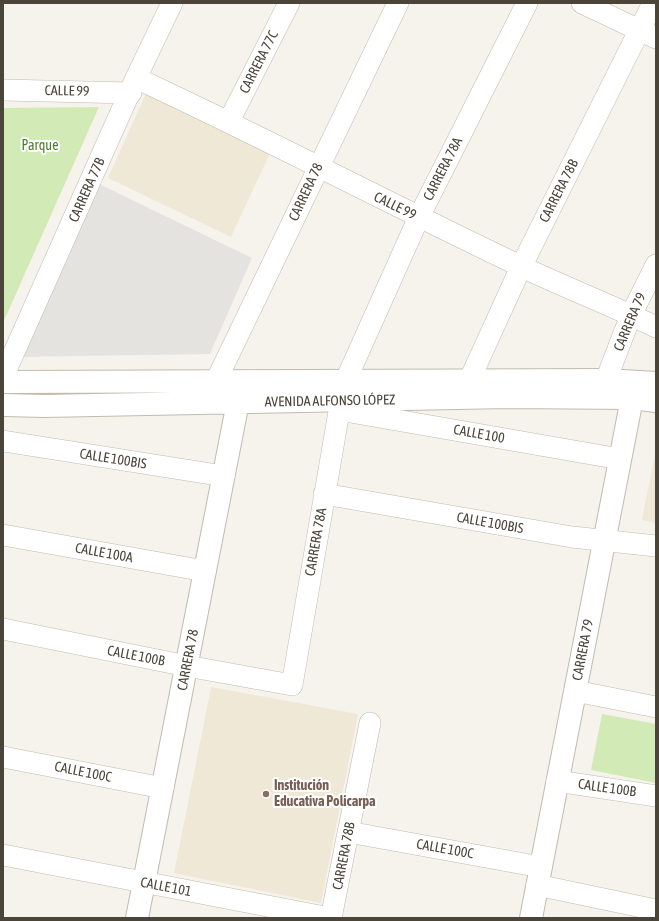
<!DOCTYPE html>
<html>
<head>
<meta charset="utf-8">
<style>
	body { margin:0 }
	#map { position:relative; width:659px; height:921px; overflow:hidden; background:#f6f3ec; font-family:"Asap Condensed",sans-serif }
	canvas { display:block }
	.frame { position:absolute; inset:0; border:4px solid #4b4439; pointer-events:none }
</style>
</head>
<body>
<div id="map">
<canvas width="659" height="921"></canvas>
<div class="frame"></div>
</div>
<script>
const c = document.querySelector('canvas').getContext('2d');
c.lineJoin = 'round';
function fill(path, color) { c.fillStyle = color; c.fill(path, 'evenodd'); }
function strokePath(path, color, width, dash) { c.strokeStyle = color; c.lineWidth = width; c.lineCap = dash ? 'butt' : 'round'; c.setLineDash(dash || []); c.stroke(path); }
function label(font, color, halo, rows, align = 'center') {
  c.font = font + ' "Asap Condensed",sans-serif'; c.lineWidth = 4; c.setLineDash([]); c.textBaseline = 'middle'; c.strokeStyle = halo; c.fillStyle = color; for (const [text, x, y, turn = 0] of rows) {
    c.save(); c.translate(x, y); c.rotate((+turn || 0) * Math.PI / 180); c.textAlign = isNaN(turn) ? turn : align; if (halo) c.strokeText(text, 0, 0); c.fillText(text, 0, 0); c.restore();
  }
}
fill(new Path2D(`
	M147,91l124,60 -40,86 -123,-59z
	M656,450v73l-14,-3z
	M211,687l147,27 -37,189 -147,-30z`), '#efe8d6');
fill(new Path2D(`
	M99,107l-96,216v-215z
	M602,714l54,10v59l-65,-13z`), '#d2eab5');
fill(new Path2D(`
	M95,182l157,76 -42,96 -196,3z`), '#e5e3e0');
const minor = new Path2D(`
	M582,3l74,35
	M136,78c129,60 254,126 382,187 46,22 93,40 138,62
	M3,90l128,3
	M229,121l60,-118
	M3,377l133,-299 36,-75
	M606,380l25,-65 25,-50
	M216,381l182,-378
	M469,381l52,-114 132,-264
	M345,382l74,-165 108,-214
	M339,410l281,49
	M3,441l221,35
	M324,494l248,43 84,9
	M3,535l202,36
	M3,629l184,37 105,19 49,-285
	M575,691l81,16
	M3,757l160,31
	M557,781l99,15
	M348,832l193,35
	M3,855l327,63
	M537,885l119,25
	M331,918l39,-195`);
const tertiary = new Path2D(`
	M3,382l603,-2 50,3
	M3,405l41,1 464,-9 124,1 24,3
	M137,918l101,-516
	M531,918l104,-535`);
strokePath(minor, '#c2bbae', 22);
strokePath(tertiary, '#c2bbae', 24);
strokePath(minor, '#fff', 21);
strokePath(tertiary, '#fff', 22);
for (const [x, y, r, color] of [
	[266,794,4,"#8d6e63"]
]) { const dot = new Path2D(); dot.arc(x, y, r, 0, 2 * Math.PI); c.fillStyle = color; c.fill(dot); strokePath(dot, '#fff', 1.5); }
label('14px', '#4b4439', '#fff', [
	["CARRERA 77C",259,62,-63],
	["CALLE 99",67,91,1],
	["CARRERA 78A",443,169,-63],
	["CARRERA 77B",87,190,-66],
	["CARRERA 78B",559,191,-63],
	["CARRERA 78",306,192,-65],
	["CALLE 99",395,206,26],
	["CARRERA 79",630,322,-67],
	["AVENIDA ALFONSO LÓPEZ",330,401,-1],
	["CALLE 100",479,434,10],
	["CALLE 100BIS",113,459,9],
	["CALLE 100BIS",490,523,10],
	["CARRERA 78A",316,542,-80],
	["CALLE 100A",104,553,10],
	["CARRERA 79",583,650,-79],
	["CALLE 100B",136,656,11],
	["CARRERA 78",188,660,-79],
	["CALLE 100C",83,772,11],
	["CALLE 100B",607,788,8],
	["CALLE 100C",445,849,10],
	["CARRERA 78B",344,856,-79],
	["CALLE 101",166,887,11]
]);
label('14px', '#4a7f2a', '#fff', [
	["Parque",40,146]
]);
label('bold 14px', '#785e54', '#fff', [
	["Institución",274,786],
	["Educativa Policarpa",274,802]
], 'left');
</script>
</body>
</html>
